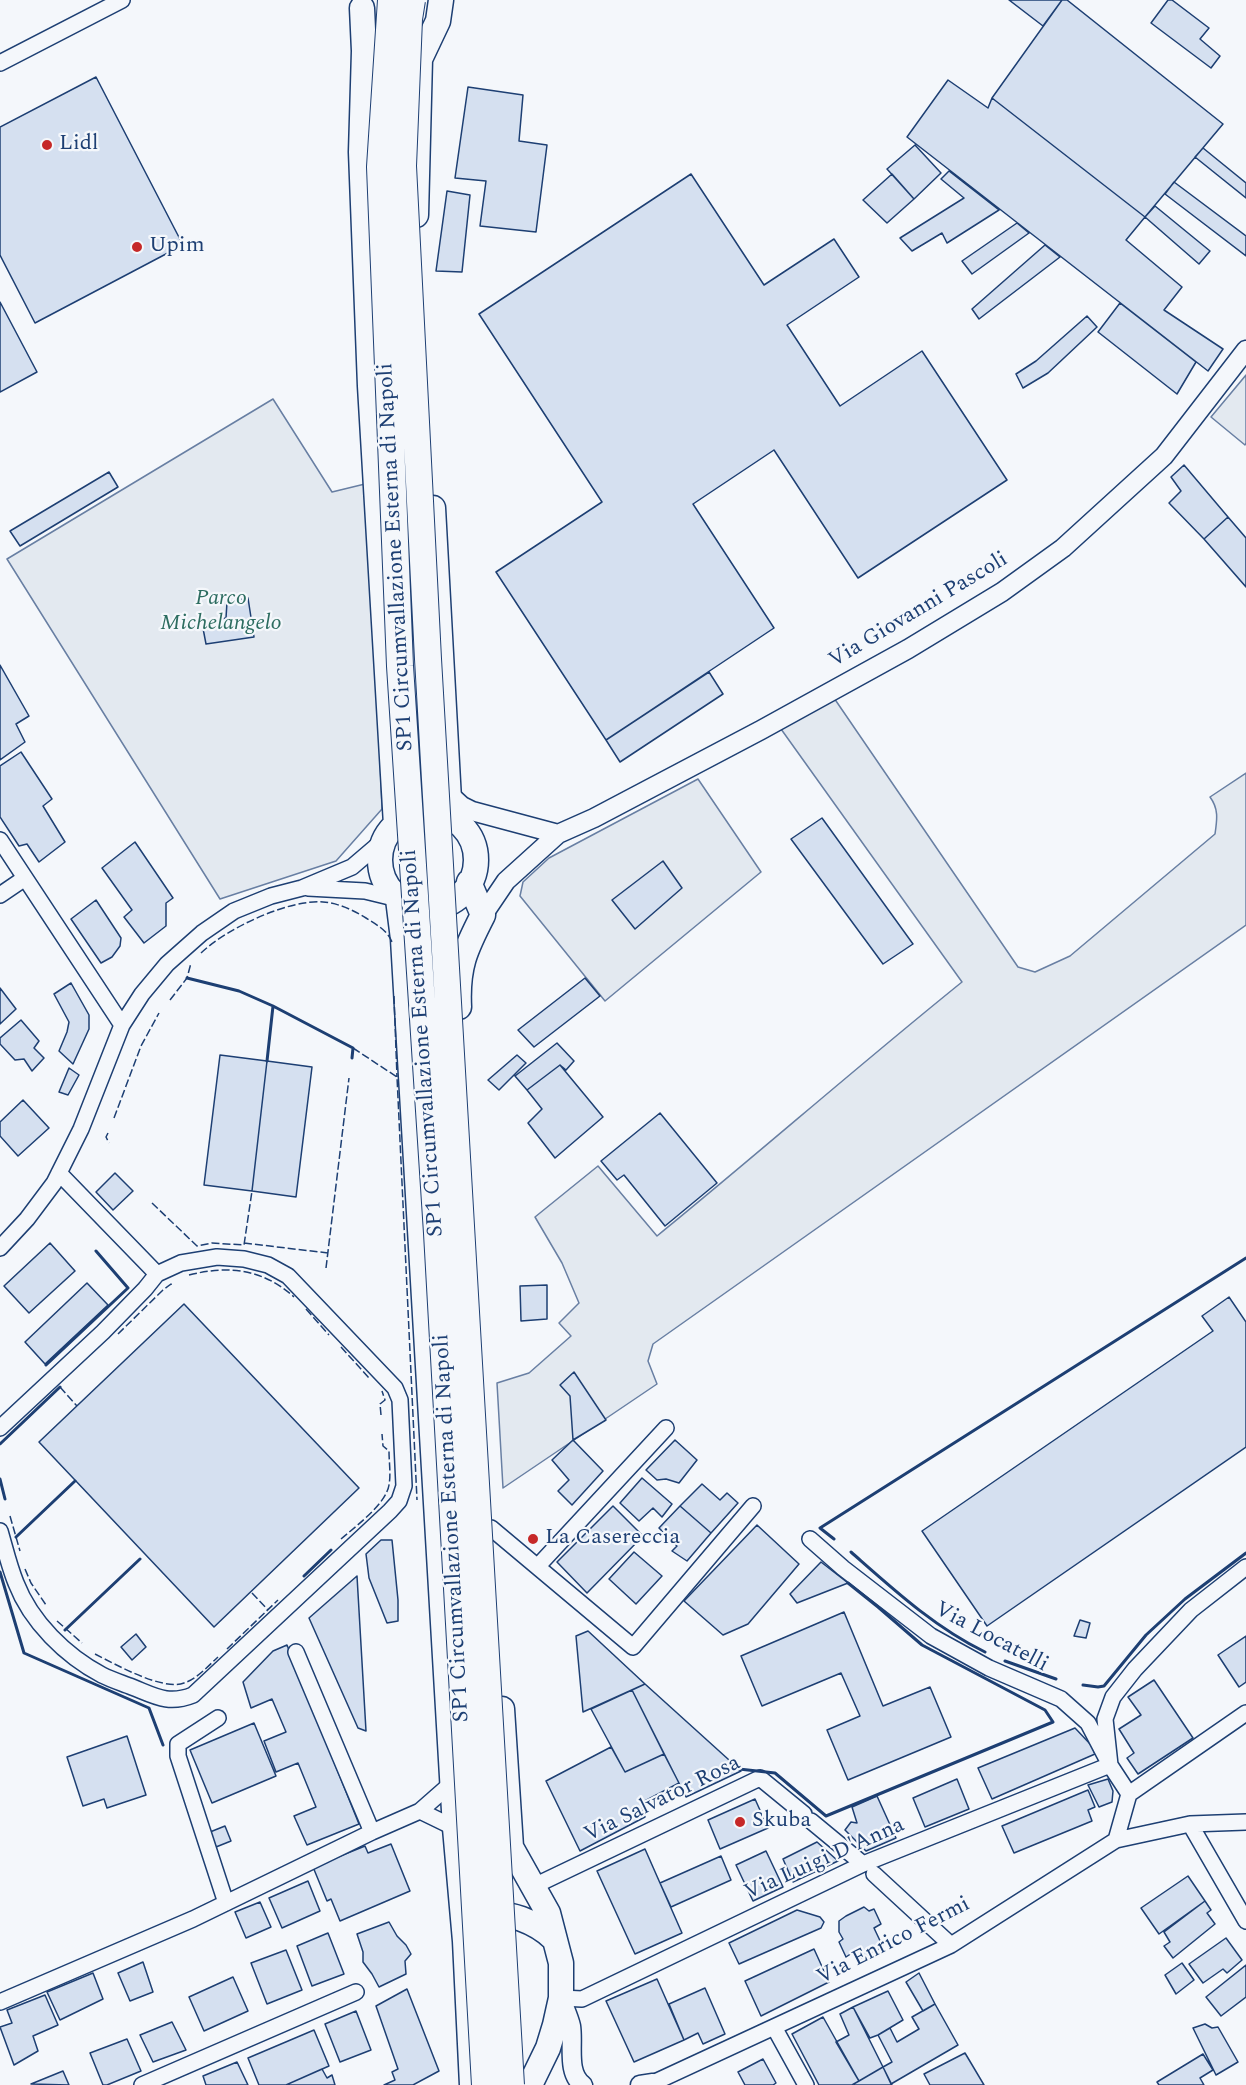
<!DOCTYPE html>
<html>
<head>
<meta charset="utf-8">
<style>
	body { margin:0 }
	canvas { display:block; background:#f4f7fb }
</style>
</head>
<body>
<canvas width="1246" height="2085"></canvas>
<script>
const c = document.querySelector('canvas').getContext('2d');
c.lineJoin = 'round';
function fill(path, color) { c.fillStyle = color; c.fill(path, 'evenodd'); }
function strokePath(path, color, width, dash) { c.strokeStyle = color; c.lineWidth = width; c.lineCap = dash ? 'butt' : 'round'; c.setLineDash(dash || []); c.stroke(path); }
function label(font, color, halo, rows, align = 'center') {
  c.font = font + ' Spectral,serif'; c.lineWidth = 4.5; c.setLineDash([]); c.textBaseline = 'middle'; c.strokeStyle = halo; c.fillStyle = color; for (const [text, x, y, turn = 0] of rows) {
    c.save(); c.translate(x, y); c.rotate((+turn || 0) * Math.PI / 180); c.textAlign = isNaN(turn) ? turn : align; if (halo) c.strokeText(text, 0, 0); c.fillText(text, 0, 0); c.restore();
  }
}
const green = new Path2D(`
	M1246,375v68l-1,2 -34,-28z
	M273,399l59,93 37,-9 13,326 -46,52 -116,38 -213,-340z
	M834,698l184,269 17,5 35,-16 145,-122c2,-14 4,-25 -5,-37l36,-24v152l-593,419 -5,17 9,23 -154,104 -6,-105 32,-10 42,-37 -12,-13 20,-20 -17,-40 -27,-46 63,-51 59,70c103,-84 202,-171 305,-254l-181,-253z
	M698,779l63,93 -156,129 -85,-105 3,-14 26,-24z`);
fill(green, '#e3e9f0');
strokePath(green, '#687fa3', 1.5);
const building = new Path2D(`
	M1009,0h53l-19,26z
	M1062,0h5l156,124 -78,93 -153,-119z
	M1168,0h4l37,28 -9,11 20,17 -9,12 -60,-45z
	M96,77l87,168 -148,78 -35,-68v-128z
	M948,80l40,28 4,-10 153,119 -19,23 56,47 -18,23 59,39 -15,22 -301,-234z
	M468,87l55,8 -4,46 28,4 -11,87 -56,-6 6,-45 -31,-3z
	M915,145l26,28 -27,26 -27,-30z
	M1203,148l43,35v15l-51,-41z
	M949,171l50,39 -52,33 -5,-10 -30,18 -12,-13 64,-40 -23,-19z
	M691,174l73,111 70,-46 25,38 -72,48 53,81 82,-55 85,129 -149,98 -84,-128 -81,54 81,124 -168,112 -110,-168 106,-70 -123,-188z
	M892,174l22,25 -27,24 -24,-23z
	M1174,182l72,54v20l-81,-62z
	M447,191l23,4 -8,77 -26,-1z
	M1155,206l55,45 -11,13 -54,-47z
	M1017,223l12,10 -57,41 -10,-13z
	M1045,245l15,12 -81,62 -7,-10z
	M0,302l37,70 -37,20z
	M1120,303l76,59 -19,32 -79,-62z
	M1087,316l10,11 -49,46 -25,15 -7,-14 20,-13z
	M1184,465l44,52 -24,22 -35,-36 12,-12 -10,-14z
	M109,472l9,15 -98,59 -10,-15z
	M1228,517l18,21v49l-42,-48z
	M248,598l6,39 -48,7 -4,-21 24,-5 1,-16z
	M0,665l29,51 -13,8 9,18 -25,18z
	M709,672l14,22 -103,68 -14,-22z
	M21,752l31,47 -9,7 22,36 -26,20 -12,-18 -8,2 -19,-29v-51z
	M822,818l91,126 -30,20 -92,-125z
	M135,842l38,56 -7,5v23l-22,17 -20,-26 8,-7 -30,-42z
	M663,861l19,27 -47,41 -23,-29z
	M96,900l25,38 -1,8 -8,11 -11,6 -30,-44z
	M585,978l15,18 -66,51 -16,-17z
	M71,983l18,32v14l-16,35 -14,-13 8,-19 2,-10 -15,-28z
	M0,988l16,21 -16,15z
	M21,1020l18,21 -5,7 10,10 -12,13 -8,-12 -9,1 -15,-16v-6z
	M557,1043l17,18 -8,9 -6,-5 -33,25 -12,-14z
	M220,1055l47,6 -15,130 -48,-6z
	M517,1055l9,8 -27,27 -11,-10z
	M267,1061l45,6 -16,130 -44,-6z
	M560,1065l43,52 -48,41 -27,-35 14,-14 -15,-19z
	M69,1068l10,7 -11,20 -9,-3z
	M23,1100l26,28 -31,28 -18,-20v-14z
	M660,1113l57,70 -52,43 -41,-51 -7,5 -16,-19z
	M115,1173l18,18 -20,19 -17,-18z
	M50,1243l25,28 -46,42 -25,-27z
	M87,1283l21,22 -63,59 -20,-22z
	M547,1285v34l-26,2 -1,-35z
	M1229,1297l17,25v125l-259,179 -65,-95 291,-200 -11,-15z
	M184,1304l175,184 -145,139 -175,-185z
	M574,1372l32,48 -33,20 -3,-44 -10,-11z
	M573,1440l30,31 -31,34 -14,-14 11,-11 -17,-20z
	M675,1440l22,20 -18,23 -13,-4 -9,1 -11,-10z
	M642,1478l30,26 -10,13 -9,-9 -14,13 -19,-18z
	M702,1484l18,16 7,-7 11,10 -27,30 -31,-27z
	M613,1506l30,30 -56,57 -30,-31z
	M680,1506l31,27 -24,28 -15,-10 5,-5 -18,-18z
	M757,1525l42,39 -51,60 -25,11 -39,-34z
	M381,1540h11l6,60v21l-11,2 -18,-45 -3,-24z
	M634,1552l28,24 -26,28 -27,-25z
	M821,1562l27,21 -51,20 -7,-9z
	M357,1576l9,155 -8,-3 -49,-110z
	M844,1612l39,94 47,-19 21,50 -103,43 -21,-50 33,-14 -19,-43 -79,33 -21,-50z
	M1080,1620l10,3 -4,15 -12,-2z
	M588,1631l57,53 -62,28 -7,-76z
	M136,1634l10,13 -14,13 -11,-13z
	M1246,1636v46l-7,5 -21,-32z
	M287,1645l72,179 -52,21 -13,-29 22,-9 -18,-44 -22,9 -12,-31 22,-9 -14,-33 -21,9 -8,-26 30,-31z
	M1154,1680l39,58 -55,36 -11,-16 7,-5 -15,-24 22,-14 -13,-18z
	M645,1684l94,85 2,2 -55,26 -54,-107z
	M632,1690l32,64 -39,18 -34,-63z
	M254,1723l22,53 -64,27 -22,-53z
	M1075,1728l17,18 3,8 -103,45 -14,-31z
	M127,1736l19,59 -39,13 -3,-9 -21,7 -16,-49z
	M611,1747l14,25 39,-18 15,29 -38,20 4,14 -65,34 -34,-70z
	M957,1779l12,30 -44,18 -12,-29z
	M1108,1779l5,12 -1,11 -13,5 -11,-22z
	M1088,1790l7,17 -7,3 4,11 -78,32 -12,-27z
	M877,1796l19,42 -30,13 -21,-21 6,-8 6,1 -5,-16z
	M755,1799l13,29 -48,21 -12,-29z
	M225,1826l6,15 -15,6 -6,-15z
	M817,1842l21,19 -45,21 -10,-23z
	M391,1844l19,47 -70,30 -9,-22 -4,2 -14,-34 52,-21 3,7z
	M645,1849l37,84 -47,21 -38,-83z
	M766,1851l17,36 -30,14 -17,-36z
	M721,1856l10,24 -60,27 -11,-24z
	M1188,1876l17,25 -46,33 -18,-26z
	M308,1881l12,30 -38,17 -13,-30z
	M1205,1901l6,9 -4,3 8,11 -42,34 -9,-12 6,-4 -6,-10z
	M260,1902l11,25 -25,11 -11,-26z
	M864,1907l5,4 5,-2 7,15 -7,4 9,19 -21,11 -4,-9 -12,8 -7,-15 4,-3 -4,-7v-11l7,-5z
	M797,1910l23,7 4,5 -3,6 -82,36 -10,-21z
	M389,1922l8,14 9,9 5,9 -6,7 1,13 -27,13 -7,-13 -9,-12v-10l-6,-18z
	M328,1933l16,41 -32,12 -15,-40z
	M1226,1938l16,22 -15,13 -4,-4 -20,14 -14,-19z
	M814,1949l15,33 -68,34 -16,-35z
	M286,1950l16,40 -35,14 -16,-41z
	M143,1962l10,30 -23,9 -12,-28z
	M1182,1963l12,17 -18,14 -11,-19z
	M1246,1965v32l-25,19 -15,-19z
	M93,1973l10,26 -43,21 -13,-28z
	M919,1973l16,31 -12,7 -17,-29z
	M233,1977l15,34 -44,20 -15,-34z
	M657,1979l27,61 -50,22 -28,-61z
	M705,1988l20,46 -22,10 -5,-11 -14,7 -15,-36z
	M407,1989l32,82 -26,14h-29l11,-5 -3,-8 6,-3 -22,-63z
	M888,1991l15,29 -25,15 -8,3 -17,-31z
	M45,1995l13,30 -25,11 5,15 -24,14 -14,-38 12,-4 -5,-13z
	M935,2004l23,41 -67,39 -8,-17 9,-5 -14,-27 12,-7 7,14 22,-13 -7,-12z
	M853,2007l30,60 -24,14 -23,-39 13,-7 -9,-21z
	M356,2011l15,39 -31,12 -15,-38z
	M823,2017l36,64 -7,4h-33l-27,-51z
	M172,2022l14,28 -33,12 -13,-27z
	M1205,2024l7,4 6,-1 20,35 -22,13 -23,-47z
	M314,2030l15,36 -43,19h-27l-11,-27z
	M127,2039l14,32 -34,14h-4l-13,-32z
	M965,2053l19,32h-54l-6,-11z
	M1203,2054l10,16 -13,8 4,7h-45l-2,-3z
	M763,2059l13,24 -3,2h-28l-7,-13z
	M237,2062l11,23h-42l-3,-9z
	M883,2067l9,18h-40l7,-4z
	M322,2069l5,9 5,-3 3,10h-49z
	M63,2071l6,14 -38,-1z`);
fill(building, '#d5e0f0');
strokePath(building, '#1d3f73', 1.5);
const minor = new Path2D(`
	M0,63l122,-63
	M0,840l122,185
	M308,888l57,3 33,8
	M0,895l25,-17
	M59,1173l98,101
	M0,1248l27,-29 27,-36 27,-54 41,-104 20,-31 25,-30 35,-31 32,-22 37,-15 31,-8 50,-21 34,-29
	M0,1428l103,-96 42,-43 12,-15 24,-11 36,-6 27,2 24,6 20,11 107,112 5,12 4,86 -5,15 -9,10 -197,184c-25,10 -38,1 -61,-8 -10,-4 -20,-7 -30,-12 -36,-19 -71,-53 -86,-92 -7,-17 -11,-35 -16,-52
	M491,1528l142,119 120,-141
	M810,1539l33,29 88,68 58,32 72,31 27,24 22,42 19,29
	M538,1566l128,-138
	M296,1652l76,180
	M218,1718l-40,26v12l48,147
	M1129,1794l117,-81
	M420,1811l35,17
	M811,1821l52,43
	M1190,1824l56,97
	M1116,1840l74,-16 56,-2
	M874,1874l77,71
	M534,1886l226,-108 44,36
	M561,1998l21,1 281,-135 247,-99 -5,-46 8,-22 22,-28 56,-59 55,-43
	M0,2002l193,-83 179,-87 48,-21 33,-29
	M774,2027l32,58
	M653,2083l298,-138 165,-105 13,-46
	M142,2085l214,-93`);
const tertiary = new Path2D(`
	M449,794l13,12 10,5 86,23
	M483,915l23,-34 52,-47 36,-16 167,-88 147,-81 94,-57 61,-44 101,-92 82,-106
	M561,1998c3,9 8,19 10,28 3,18 -5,47 12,59
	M640,2085l13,-2v2`);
const primary = new Path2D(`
	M362,8l2,43 -3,101 9,234 26,439
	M416,215l4,-156 18,-38 3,-21
	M433,508l17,310
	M380 860a48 48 0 1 1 96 0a48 48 0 1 1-96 0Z
	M398,899l5,40 52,889 10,113
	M459,1007c-2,-40 6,-57 24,-92l-14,-33
	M502,1709l9,138 37,66 13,50v35l-6,27 -7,23 -18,37
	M472,2085l-7,-144c4,-8 10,-18 18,-23 22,-11 56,6 71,21`);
strokePath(minor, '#1d3f73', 18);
strokePath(tertiary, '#1d3f73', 21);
strokePath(primary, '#1d3f73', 27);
strokePath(minor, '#f4f7fb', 15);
strokePath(tertiary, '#f4f7fb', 18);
strokePath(primary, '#f4f7fb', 24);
const trunkBridge = new Path2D(`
	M391,0l-11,167 20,499 37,567 48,852
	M412,0l-3,19 -6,147 25,493 83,1426`);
strokePath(trunkBridge, '#1d3f73', 28, []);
strokePath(trunkBridge, '#f4f7fb', 26);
strokePath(new Path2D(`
	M201,953c25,-24 87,-54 122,-51 15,1 30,8 43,16 11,7 21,12 26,24
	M394,996l3,81
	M170,1000l17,-22 4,-15
	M353,1048l44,29 20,423
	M114,1118l27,-72 18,-33
	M108,1133l-2,4 3,6
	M152,1203l45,43 15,-3 32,2 8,-54
	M244,1243l84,10
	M326,1268l23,-190
	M189,1275c40,-10 74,-6 105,22
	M306,1309l23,26
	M118,1334l45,-44 8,-6 1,2
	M341,1347l29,32
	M60,1387l17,19
	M381,1415l-1,-11 5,-4 -3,-9
	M10,1516l10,35
	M341,1539c15,-13 45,-35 48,-54 2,-11 0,-23 0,-34l-6,-5 -1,-12
	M25,1569l6,14 15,22
	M252,1593l16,17
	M57,1621l25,22
	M227,1649l51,-49
	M95,1654c20,10 67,37 89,29 13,-4 24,-17 34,-26`), '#1d3f73', 1.5, [8, 3]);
strokePath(new Path2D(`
	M187,978l52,13 34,15
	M267,1061l6,-55 80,42 -1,10
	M46,1365l82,-77 -32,-37
	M0,1444l60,-57
	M0,1479l5,20
	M16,1537l59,-56
	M834,1539l-14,-11 426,-270
	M851,1552c42,37 83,75 134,100
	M0,1572l24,81 125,55 14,37
	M304,1576l27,-26
	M65,1630l75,-71
	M1005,1661l51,18
	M1083,1685l15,2 6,-1 42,-51 39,-36 61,-46
	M739,1769l36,4 51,43 227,-94 -8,-12 -123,-65 -44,-38 -30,-24`), '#1d3f73', 3);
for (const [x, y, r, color] of [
	[47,145,6,"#c62828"],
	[137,247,6,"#c62828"],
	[533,1539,6,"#c62828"],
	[740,1822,6,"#c62828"]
]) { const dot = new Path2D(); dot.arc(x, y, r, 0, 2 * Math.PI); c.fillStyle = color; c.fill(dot); strokePath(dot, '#f4f7fb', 2); }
label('22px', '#1d3f73', '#f4f7fb', [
	["Lidl",59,145],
	["Upim",149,247],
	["La Casereccia",545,1539],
	["Skuba",752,1822]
], 'left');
label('22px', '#1d3f73', '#f4f7fb', [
	["SP1 Circumvallazione Esterna di Napoli",397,557,-93],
	["Via Giovanni Pascoli",919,611,-31],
	["SP1 Circumvallazione Esterna di Napoli",424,1043,-94],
	["SP1 Circumvallazione Esterna di Napoli",453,1528,-93],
	["Via Locatelli",991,1638,28],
	["Via Salvator Rosa",663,1800,-26],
	["Via Luigi D'Anna",825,1860,-24],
	["Via Enrico Fermi",894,1942,-27]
]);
label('italic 22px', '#2c6c60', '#f4f7fb', [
	["Parco",221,600],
	["Michelangelo",221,625]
]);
</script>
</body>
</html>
